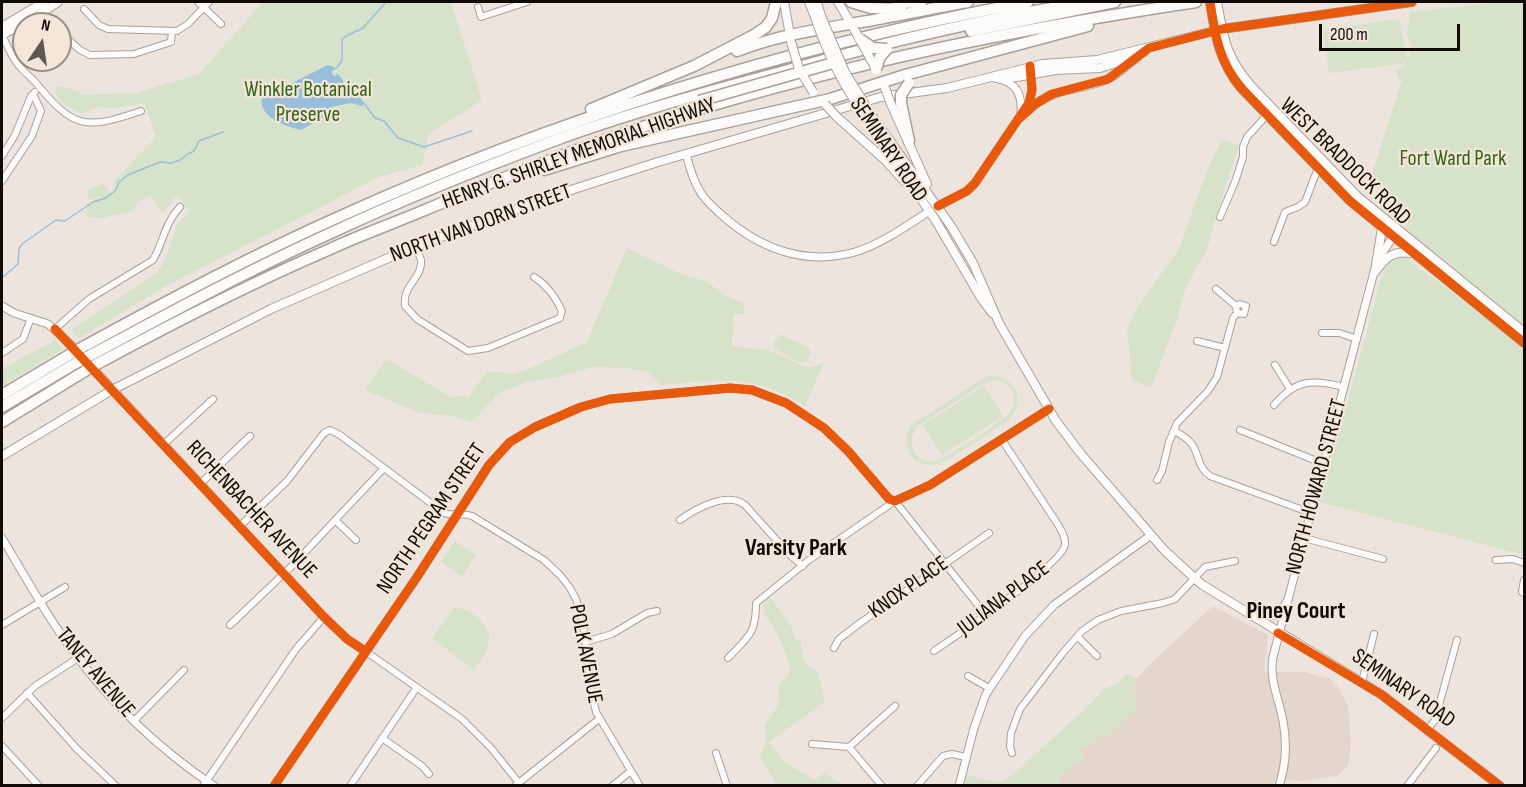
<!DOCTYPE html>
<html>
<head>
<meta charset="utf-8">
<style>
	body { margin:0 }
	#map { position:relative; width:1526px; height:787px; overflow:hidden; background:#ede5dd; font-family:"Sofia Sans Condensed",sans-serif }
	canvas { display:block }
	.frame { position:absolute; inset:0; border:3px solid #0f0b07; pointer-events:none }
	.north { position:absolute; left:12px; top:12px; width:60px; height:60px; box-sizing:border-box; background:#f3e5d7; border:2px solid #988e84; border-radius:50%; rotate:13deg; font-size:16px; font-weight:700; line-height:24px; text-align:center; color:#0f0b07 }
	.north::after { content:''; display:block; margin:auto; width:21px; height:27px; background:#5d5752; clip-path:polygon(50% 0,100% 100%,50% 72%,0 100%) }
	.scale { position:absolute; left:1319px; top:24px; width:141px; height:27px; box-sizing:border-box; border:3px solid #0f0b07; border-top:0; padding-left:8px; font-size:18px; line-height:21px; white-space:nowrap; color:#0f0b07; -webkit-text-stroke:4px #f3e5d7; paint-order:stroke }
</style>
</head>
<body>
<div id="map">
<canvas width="1526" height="787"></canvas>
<div class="frame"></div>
<div class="north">N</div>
<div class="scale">200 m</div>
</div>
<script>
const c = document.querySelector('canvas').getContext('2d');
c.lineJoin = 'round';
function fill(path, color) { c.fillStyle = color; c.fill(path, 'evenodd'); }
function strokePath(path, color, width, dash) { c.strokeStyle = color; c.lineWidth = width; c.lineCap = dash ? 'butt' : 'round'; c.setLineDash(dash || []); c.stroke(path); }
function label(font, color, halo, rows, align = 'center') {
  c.font = font + ' "Sofia Sans Condensed",sans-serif'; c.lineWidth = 4.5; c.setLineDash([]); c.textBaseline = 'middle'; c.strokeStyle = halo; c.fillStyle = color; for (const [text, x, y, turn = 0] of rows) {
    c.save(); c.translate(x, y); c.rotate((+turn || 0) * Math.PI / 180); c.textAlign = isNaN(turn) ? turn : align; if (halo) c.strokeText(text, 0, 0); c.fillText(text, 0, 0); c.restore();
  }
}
fill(new Path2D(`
	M1213,606l55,29 -4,37h42l24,7 9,9 9,19 3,38 -3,21 -11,10 -35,5 -27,-2 -2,7h-216l4,-11 8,-7 11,-17 23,-18 3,3 28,-34 2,-23 15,-16z`), '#e4d6cb');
fill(new Path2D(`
	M263,2h188l31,98 -53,34 -7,31 -43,12 -211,108 -89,53 -8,-8 87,-58 10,-19 8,-27 13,-15 -12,-16 -14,18 -13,-18 -12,8 -5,8 -30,7 -17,-1v-13l17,-8 -14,4 -2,-10 16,-6 7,8 2,-1 2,-10 42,-44 -12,-34 -26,5 -20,-1 -16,7 -19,-10 -8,-11 2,-7 19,4 7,5 53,-2 63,-19z
	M1503,2h21v324l-119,-97 2,-6 -8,-15 -27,-34 30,-93 -7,-9 12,-9 -78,10 -6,-44 76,-10 9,42 4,-14 -5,-12 3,-23z
	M1222,140l17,5 -26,81 -5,21 -22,40 -10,36 -25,64 -19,-7 -5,-51 10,-21 42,-59 27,-76z
	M627,248l56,27 23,6 18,14 20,9 1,10h-11l-2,32 36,4 40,18 15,-4 -18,42c-51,-33 -87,-26 -144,-21l-13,-13 -22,-4 -32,-1 -37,10 -30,5 -28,11 -27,29 -19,-6 -33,-3 -55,-23 21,-31 65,38 18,-1 18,-25 25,3 14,-4 61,-28z
	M1405,257l119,90v208l-204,-53 62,-227c5,-11 10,-16 23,-18z
	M780,334l29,14 2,6 -5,8 -5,1 -26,-14 -2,-5z
	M55,340l8,9 -61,37v-17z
	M987,376c28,-2 41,23 22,44 -14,9 -64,45 -77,45 -9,1 -19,-4 -23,-13 -4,-9 -3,-19 2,-27zM997,380c17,5 22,20 12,34 -11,9 -59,42 -72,46 -22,8 -33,-20 -18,-35l65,-42z
	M984,386l19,30 -61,39 -19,-30z
	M455,541l21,14 -14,22 -21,-15z
	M770,597l24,33 -2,1 3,8 6,2 1,14 6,11 10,7 7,29 -56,40 17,21 28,17 12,-8 9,9 10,4h-68l-17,-28 7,-19 -3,-12 13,-19 3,-23 11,-13 -10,-31 -16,-25 -2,-10z
	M454,608c18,0 27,11 36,26l-4,18 -12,18 -42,-32z
	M1127,674l9,5 -2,13 2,19 -30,25 -3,-3 -23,18 4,7 -23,17 -4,10h-93l3,-10 32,7 11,-5 73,-66 22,-23 11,-3z`), '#d6e2c9');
fill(new Path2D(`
	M328,65l9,3 -5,3v3l3,2 3,-2 5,6 3,11 15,7 3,6 -2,2 -11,-3 -20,4 -5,9 -25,14c-19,-4 -51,-17 -35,-41l24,-5z`), '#99bedc');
strokePath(new Path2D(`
	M337,68l5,-8v-20l4,-4 17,-8 23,-26
	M363,102l12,16 9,3 14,17 26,9 48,-16
	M2,278l16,-14 1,-15 3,-5 34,-24 9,1 28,-19 13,-4 10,-8 3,-8 9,-7 32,-13 11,1 9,-3 8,-6 6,-3 5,-10 24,-9`), '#99bedc', 1.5);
const minor = new Path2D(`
	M198,2l23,22
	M478,7l3,10 46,-15
	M84,9l15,16 9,4 69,2 11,-7 21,-22
	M60,32l20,18 10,5 44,-1 37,-12 1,-11
	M2,34c5,11 9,23 18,33 5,6 11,10 16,16 38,46 49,47 105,28
	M2,156l13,-21 16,-39 4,-4
	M2,181l30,-45 9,-25 -8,-17
	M1220,217l15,-35 8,-25v-10l4,-10 21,-23
	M1274,242l11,-30 13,-5 7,-5 13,-34
	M416,246c1,5 4,10 5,14 2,18 -19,25 -16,46l12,13 51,32 20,-3 72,-30 2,-7c-6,-13 -15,-26 -28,-34
	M1216,289l20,17
	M55,329l34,-30 64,-39c11,-19 11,-36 27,-53
	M1322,333h17l18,6
	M1197,341l28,7
	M2,353l21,-14 8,-21
	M1275,365l15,24
	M1274,405c22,-26 39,-26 70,-18
	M1240,430l84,34
	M1174,431c31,14 17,31 36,45l101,37
	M163,445l50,-46
	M1157,480l5,-9 7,-29 8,-19 31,-32 9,-14 16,-59 4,-5 7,1 2,-8 -6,-2 -4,2 1,7
	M201,483l49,-47
	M335,520l21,20
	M680,520c15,-11 47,-29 65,-15l45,50 13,11
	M240,526l47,-45 37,-48 6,-3 10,5 104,78c10,4 18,-1 28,3l72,44 16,15 10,13 6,11 7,23 9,73 4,17 44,74
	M1304,538l79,21
	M1496,560l17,-1 11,4
	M1524,580l-2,12 2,1
	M2,625l63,-38
	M230,625l63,-60 91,-97
	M1078,637l19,19
	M585,642l27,-8 35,-21 10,-2
	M834,648l5,-9 21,-16 129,-90
	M365,651l97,68 29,29 28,35
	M934,651c22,-15 127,-86 131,-106 1,-8 -4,-15 -8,-22l-55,-83
	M728,658c21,-22 28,-24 28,-55l53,-43 86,-59 90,113
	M968,676l21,12
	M1362,682l12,-48
	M27,693l50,56 39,37
	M2,718l33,-32 43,-28
	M134,721l50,-51
	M1428,729l7,-9 22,-80
	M382,738l40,28 7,8
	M812,744l37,3 33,39
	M2,746l37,40
	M849,747l46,-41
	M716,753l11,33
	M1012,753l-2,-6 1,-14 9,-24 42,-55 20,-23 16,-11 23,-9 42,-8 12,-4 30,-32 30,-6
	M516,785l83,-66
	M203,786l93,-137 28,-32
	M350,786l67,-99
	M612,786l19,-15
	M917,786l26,-30 9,-2 14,3
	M1407,786l29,-38`);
const tertiary = new Path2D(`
	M999,79c18,4 23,16 22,34
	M1027,112c28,-27 50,-19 81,-33 11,-5 20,-15 30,-22
	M686,154c4,14 8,30 17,42 6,8 13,14 20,20 37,33 83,50 132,36 26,-8 50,-25 73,-40
	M938,206l29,-15 8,-8 54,-80 3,-13 -1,-18
	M1379,258l17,-26
	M2,306l12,7 34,11 30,27
	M89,364l235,253 23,22 18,12
	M895,501l35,-16 119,-76
	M2,538c24,40 47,82 76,120 37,49 84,93 136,128
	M274,786l143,-209 72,-112 21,-23 25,-15 46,-20 29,-8 120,-11 22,2 34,13 38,25 24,23 41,48 6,2
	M959,786l15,-58 12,-34 39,-58 29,-31 97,-70
	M1279,786c7,-21 8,-44 4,-65 -4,-22 -14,-41 -10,-64l102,-389`);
const secondary = new Path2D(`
	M784,2l7,39
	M809,2l6,15
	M817,2l4,14
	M838,2l15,25
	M1210,2c5,32 9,60 31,86l109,113 174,142
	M1217,2c7,38 9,56 36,86l104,108 167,136
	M2,27l42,-25
	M2,35l35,-19 21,-14
	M996,78l21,-1 39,-7 44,-2 25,-8 19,-8
	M891,104l36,80
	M872,116l79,110 22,37 26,60 57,98 25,33 84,97 36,33 181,111 118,91
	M837,117l49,44 18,20
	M866,117l70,104 45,77 11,15
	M1376,265l6,-37
	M1375,272c10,-14 18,-22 36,-19
	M2,456l110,-66 159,-81 145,-63 158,-57 84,-27 223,-65 66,-9 96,-24 54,-4 125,-31 190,-27
	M1254,614c15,5 25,2 33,-12`);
const motorway = new Path2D(`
	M851,2l20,6 30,1
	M897,2l3,1 21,-1
	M971,31l144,-29
	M737,51c45,-17 84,-22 131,-30 33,-6 66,-13 100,-19
	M901,103l8,38
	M591,109l103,-43 60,-31 12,-8 6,-9 4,-16
	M544,170l77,-24 209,-47 75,-24 183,-49
	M83,347c84,-46 170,-92 258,-131 219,-99 451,-170 687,-214
	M91,355c80,-43 160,-86 242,-123 73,-34 148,-64 223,-92 73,-27 149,-48 225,-68 101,-29 203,-54 307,-70
	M97,364c76,-41 152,-80 231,-114 30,-14 61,-25 92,-38 92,-38 184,-75 280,-103 162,-49 329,-82 496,-107
	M2,395l67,-40
	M2,407l74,-44
	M2,422l83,-51`);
strokePath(minor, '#a7a19b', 8);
strokePath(tertiary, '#a7a19b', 9);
strokePath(secondary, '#a7a19b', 10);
strokePath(motorway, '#a7a19b', 13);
strokePath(minor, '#fcfbfa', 6);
strokePath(tertiary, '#fcfbfa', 7);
strokePath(secondary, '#fcfbfa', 8);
strokePath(motorway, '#fcfbfa', 10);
const secondaryBridge = new Path2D(`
	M821,16l24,56 27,44
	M815,17c12,36 28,69 51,100
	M854,29l22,40
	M791,42l8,27 14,23
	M885,88l6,16
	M825,104l12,13`);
const motorwayBridge = new Path2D(`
	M860,39l13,9 14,1
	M876,69l4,-12 7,-8
	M699,101l134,-38
	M901,103v-8l8,-12
	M69,355l14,-8
	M76,363l15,-8
	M85,371l12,-7`);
strokePath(secondaryBridge, '#a7a19b', 10, []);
strokePath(motorwayBridge, '#a7a19b', 13, []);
strokePath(secondaryBridge, '#fcfbfa', 8);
strokePath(motorwayBridge, '#fcfbfa', 10);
strokePath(new Path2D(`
	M1210,2c5,32 9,60 31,86l109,113 174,142
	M1020,118l15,-14 17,-10 56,-15 41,-31 73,-19 190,-27
	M938,206l29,-15 8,-8 54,-80 3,-13 -2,-24
	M55,329l269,288 23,22 18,12
	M895,501l35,-16 119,-76
	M1278,633l104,62 118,91
	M274,786l143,-209 72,-112 21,-23 25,-15 46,-20 29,-8 120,-11 22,2 34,13 38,25 24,23 41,48 6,2`), '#e8590c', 9);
label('22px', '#31651a', '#f3e5d7', [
	["Winkler Botanical",308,90],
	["Preserve",308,115],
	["Fort Ward Park",1453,159]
]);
label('22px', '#0f0b07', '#f3e5d7', [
	["SEMINARY ROAD",888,150,56],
	["HENRY G. SHIRLEY MEMORIAL HIGHWAY",579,154,-20],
	["WEST BRADDOCK ROAD",1345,162,44],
	["NORTH VAN DORN STREET",481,224,-20],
	["NORTH HOWARD STREET",1317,487,-75],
	["RICHENBACHER AVENUE",251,510,47],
	["NORTH PEGRAM STREET",432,519,-56],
	["KNOX PLACE",909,588,-35],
	["JULIANA PLACE",1004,599,-37],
	["POLK AVENUE",585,654,79],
	["TANEY AVENUE",95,673,50],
	["SEMINARY ROAD",1403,689,35]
]);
label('bold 24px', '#0f0b07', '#f3e5d7', [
	["Varsity Park",796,549],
	["Piney Court",1296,612]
]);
</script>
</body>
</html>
